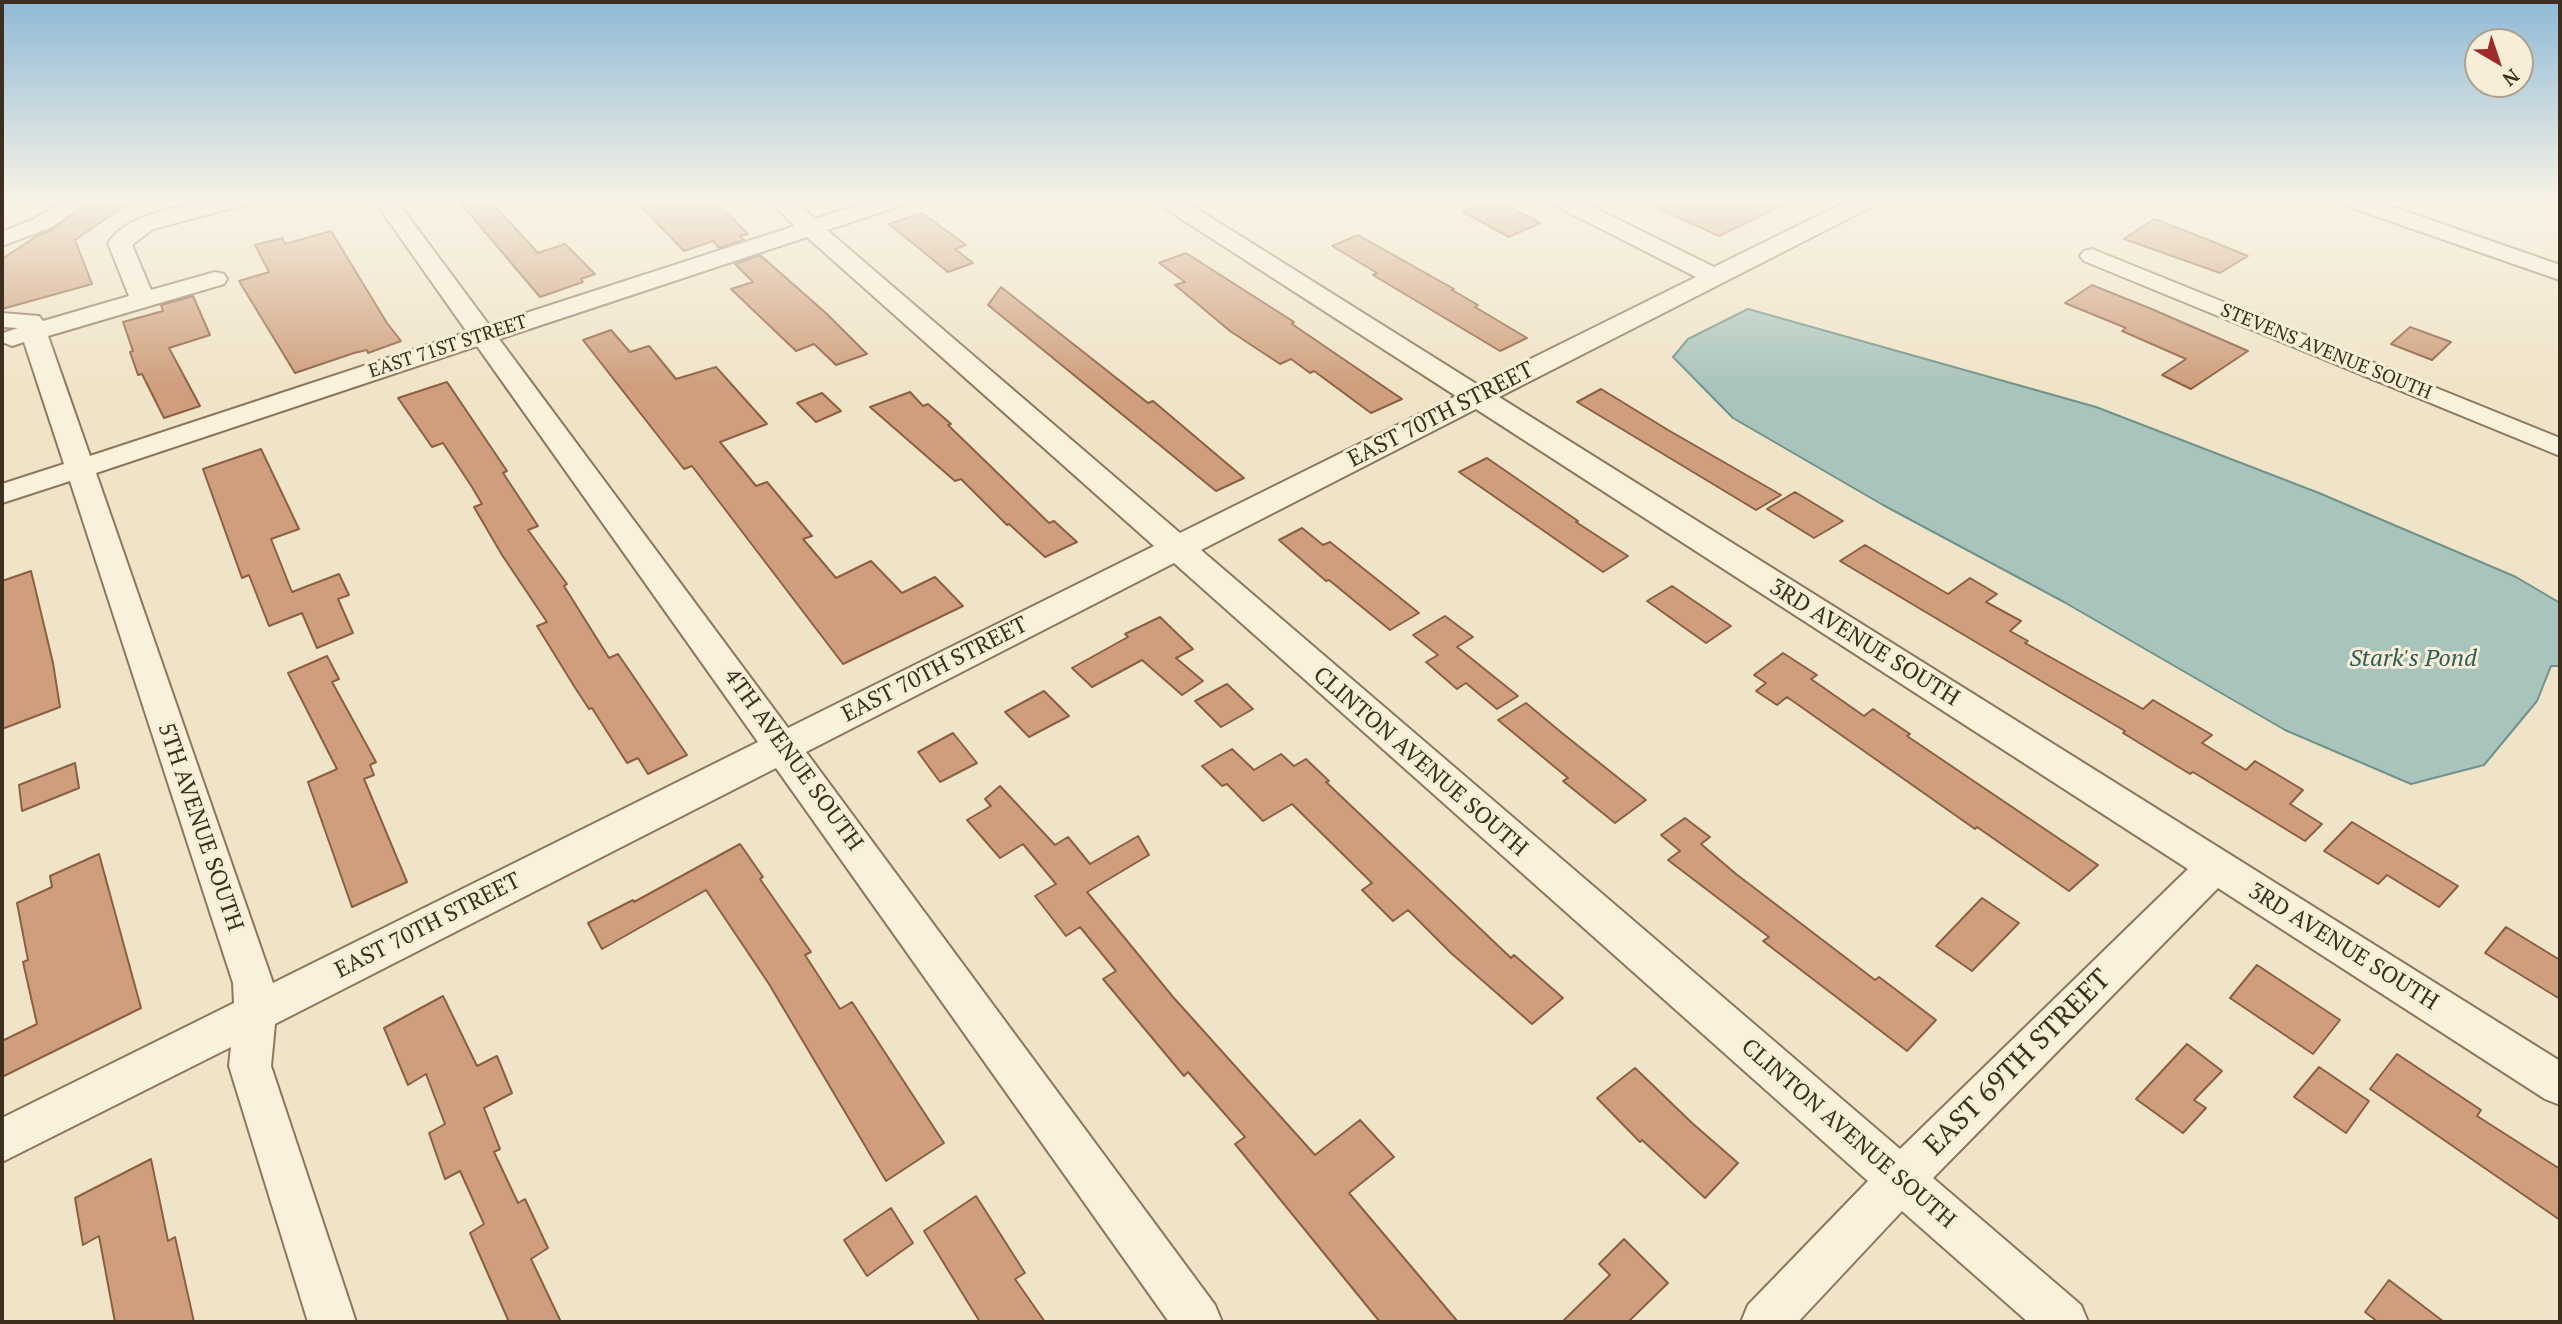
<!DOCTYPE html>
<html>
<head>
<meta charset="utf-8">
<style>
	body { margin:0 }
	#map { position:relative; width:2562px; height:1324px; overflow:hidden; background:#f0e4c8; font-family:"PT Serif",serif }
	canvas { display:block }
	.frame { position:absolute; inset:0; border:4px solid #3d2e20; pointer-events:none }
	.north { position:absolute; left:2464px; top:28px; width:70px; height:70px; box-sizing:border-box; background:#f7eed8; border:2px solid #ada18e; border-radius:50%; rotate:141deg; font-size:19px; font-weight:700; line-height:28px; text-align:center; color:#3d2e20 }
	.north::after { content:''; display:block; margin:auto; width:24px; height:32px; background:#9e2a2b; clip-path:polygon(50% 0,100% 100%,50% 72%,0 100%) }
</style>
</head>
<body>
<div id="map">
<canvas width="2562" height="1324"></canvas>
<div class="frame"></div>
<div class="north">N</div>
</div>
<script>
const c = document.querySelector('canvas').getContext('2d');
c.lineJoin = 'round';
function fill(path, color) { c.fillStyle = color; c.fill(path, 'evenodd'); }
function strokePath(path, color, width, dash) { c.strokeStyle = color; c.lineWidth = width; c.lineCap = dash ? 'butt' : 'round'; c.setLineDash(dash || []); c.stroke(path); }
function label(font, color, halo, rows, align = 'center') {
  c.font = font + ' "PT Serif",serif'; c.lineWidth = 6; c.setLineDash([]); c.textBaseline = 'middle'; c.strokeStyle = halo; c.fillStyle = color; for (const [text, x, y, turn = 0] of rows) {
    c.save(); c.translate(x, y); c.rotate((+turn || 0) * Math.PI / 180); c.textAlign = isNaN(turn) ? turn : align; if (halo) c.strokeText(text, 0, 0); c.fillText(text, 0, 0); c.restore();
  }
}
const water = new Path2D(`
	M1748,309l348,98 223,86 197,84 44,26v63h-9l-14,35 -53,64 -73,19 -126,-54 -221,-128 -181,-97 -150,-87 -60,-61 15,-18z`);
fill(water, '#a9c4bc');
strokePath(water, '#6f938a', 2);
const building = new Path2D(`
	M92,200h41l-58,40 17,44 -90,25v-50l35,-23 15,-6z
	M458,200h31l49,53 27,-9 30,30 -14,5 2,3 -43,15z
	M635,200h78l35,34 -8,2 4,4 -25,8 -6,-7 -29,10z
	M1491,200h5l44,23 -31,14 -46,-25z
	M1640,200h154l-75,36z
	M922,213l44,32 -11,4 18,14 -25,9 -59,-48z
	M2154,219l37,14 57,23 -28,17 -96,-34z
	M331,231l56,92 14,18 -33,12 -1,-3 -13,3 -59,20 -56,-92 30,-9 -14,-27 27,-7 3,6z
	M1358,235l96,54 -2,1 26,15 -3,2 52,31 -27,13 -127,-76 4,-2 -45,-27z
	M1186,253l108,69 -2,2 110,75 -31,14 -57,-42 -4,2 -19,-14 -11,5 -50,-33 -55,-46 10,-3 -26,-19z
	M760,255l67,59 40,40 -31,11 -22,-21 -18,7 -65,-62 22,-7 -18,-18z
	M2092,285l62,25 94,41 -57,38 -29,-14 24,-16 -64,-28 4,-3 -61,-25z
	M1001,287l147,116 5,-2 91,77 -28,13 -228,-186z
	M193,296l17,39 -41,13 31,58 -36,12 -22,-44 -4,1 -8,-23 3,-1 -10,-29 40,-11 -2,-6z
	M2410,327l41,15 -19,18 -41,-16z
	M611,330l19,22 19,-6 27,33 40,-12 51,57 -47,18 36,44 11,-4 45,54 -9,3 33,39 35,-17 31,32 33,-16 28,29 -120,58 -151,-198 -8,3 -101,-129z
	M447,382l60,89 -4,2 35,53 -10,4 39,54 -3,2 45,72 9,-4 69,101 -39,19 -10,-16 -11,5 -35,-55 -3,1 -15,-23 -37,-60 10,-4 -45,-67 -28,-48 8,-3 -10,-17 -29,-44 -11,4 -34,-49z
	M1601,389l67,41 113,65 -25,15 -179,-108z
	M910,392l13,14 5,-2 23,20 -3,1 101,98 5,-2 23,21 -32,15 -36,-33 -2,1 -46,-46 -6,2 -85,-74z
	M822,393l19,18 -25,11 -19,-19z
	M261,449l38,80 -28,10 21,53 47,-18 10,21 -11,4 15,34 -36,15 -15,-35 -33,13 -20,-51 -7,3 -39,-109z
	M1487,458l91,63 -2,1 52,34 -25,16 -144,-100z
	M1795,492l48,29 -29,17 -47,-29z
	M1302,528l21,17 7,-3 89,71 -29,17 -61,-50 -3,1 -47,-41z
	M1865,545l83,49 22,-16 27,16 -11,8 35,19 -11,10 18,10 -3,2 118,66 10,-9 59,35 -10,8 44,27 9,-9 48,29 -13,14 32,20 -17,17 -112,-69 -3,2 -67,-41 2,-2 -285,-170z
	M31,571l22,92 7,44 -58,22v-148z
	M1672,586l59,40 -25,17 -59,-42z
	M1445,616l28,21 -16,10 61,49 -21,13 -31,-26 -9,6 -31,-27 12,-7 -25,-20z
	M1160,617l33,32 -17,9 27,23 -21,14 -40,-35 -50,27 -20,-19 56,-31 -3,-3z
	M1783,653l34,22 -6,4 53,37 9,-7 37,25 -3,2 191,129 -29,26 -92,-64 -2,2 -188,-132 -10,8 -21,-14 10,-8 -12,-8z
	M327,656l12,23 -7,3 44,80 -6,3 4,10 -10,4 43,103 -55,25 -44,-125 29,-13 -49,-96z
	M1227,684l26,25 -32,18 -26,-26z
	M1044,691l25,25 -40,21 -24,-25z
	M1526,703l36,30 84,67 -31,23 -52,-42 5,-3 -70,-58z
	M953,733l24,30 -37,19 -22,-30z
	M1232,749l22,21 27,-16 13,12 12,-7 23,22 -3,1 185,176 3,-3 49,43 -31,26 -81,-71 -43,-43 -15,11 -31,-31 10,-7 -80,-79 -29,17 -36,-37 -5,2 -20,-20z
	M75,763l4,25 -57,23 -3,-26z
	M1000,786l55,59 13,-8 22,27 48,-28 11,19 -62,37 86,105 142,158 45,-35 34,37 -45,36 109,129h-78l-145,-178 10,-7 -57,-65 -4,4 -81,-97 13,-8 -36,-44 -14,9 -31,-40 21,-12 -33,-40 -23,14 -33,-38 24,-14 -6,-7z
	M1685,818l25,19 -9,7 35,30 139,106 4,-3 57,43 -29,31 -144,-110 6,-4 -101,-77 12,-9 -19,-16z
	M2352,822l106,64 -19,21 -52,-32 -9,9 -54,-33z
	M740,844l23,33 -3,2 51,73 -6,3 35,54 12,-7 92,141 -58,38 -117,-197 -63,-94 -104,59 -14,-26 45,-23 1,2z
	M99,854l42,154 -139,69v-36l35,-17 -14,-62 5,-2 -11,-57 35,-16 -2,-11z
	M1982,898l37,25 -47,48 -36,-25z
	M2506,927l54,33v39l-75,-46z
	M2257,965l83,55 -27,34 -83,-56z
	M443,996l34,70 20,-10 15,37 -28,15 16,41 -6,3 24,51 7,-4 23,49 -17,11 30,63h-52l-39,-89 14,-9 -24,-53 -15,8 -16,-46 16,-9 -19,-50 -18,11 -24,-57z
	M2187,1044l35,27 -28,29 12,8 -23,25 -47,-34z
	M2397,1054l84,56 -4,6 83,53v51l-190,-131z
	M2319,1067l50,34 -23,32 -52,-36z
	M1635,1068l57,55 46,40 -33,35 -63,-58 -2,2 -43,-44z
	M151,1159l17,82 7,-4 19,85h-79l-16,-86 -16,9 -8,-47z
	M976,1196l49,77 -10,6 30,43h-65l-56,-91z
	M891,1208l22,35 -46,33 -23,-36z
	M1624,1239l44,44 -40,39h-66l48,-47 -11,-11z
	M2389,1280l55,42h-66l-13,-10z`);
fill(building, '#cf9f7d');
strokePath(building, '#8d5f41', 2);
const minor = new Path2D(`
	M64,200h26l-40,28 -48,18v-14l32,-13z
	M210,200h37l-3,5 -91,24 -21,16 19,45 64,-18 9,2 3,5 -3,5 -176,52 42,120 377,-124 -93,-132h22l93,125 306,-99 -27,-26h24l23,19 58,-19h33l-3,5 -76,25 353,303 276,-137 -296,-191 -3,-5h26l295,185 218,-108 -142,-72 -3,-5h28l135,67 136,-67h28l-3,5 -376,192 1061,664v44l-15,-6 -327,-211 -285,290 148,127 7,17h-60l-126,-111 -104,111h-57l7,-17 120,-124 -694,-618 -368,189 409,553 7,17h-53l-393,-554 -501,256 -4,42 85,256h-48l-79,-256 2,-19 -229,115v-44l232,-115 -1,-20 -163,-502 -68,22v-19l62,-20 -40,-122 -12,4 -10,-4 1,-9 15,-5 -16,-1v-14l37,3 4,5 86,-25 -21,-53c21,-31 69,-34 102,-43zM807,237l347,309 -366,182 -289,-389zM477,346l281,396 -485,241 -177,-510zM1476,409l712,460 -288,280 -699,-599z
	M2341,200h32l187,65v15l-216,-75z
	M2092,249l468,189v18l-476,-195 -4,-5 4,-5z`);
strokePath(minor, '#8d765c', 4);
fill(minor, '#faf1dc');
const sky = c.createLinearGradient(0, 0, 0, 385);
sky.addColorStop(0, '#8fbad6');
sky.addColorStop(0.52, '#f8f3e6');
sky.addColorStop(1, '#f8f3e600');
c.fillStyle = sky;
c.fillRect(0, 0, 2562, 385);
label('19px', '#3d2e20', '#f7eed8', [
	["EAST 71ST STREET",448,347,-18],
	["STEVENS AVENUE SOUTH",2326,352,22]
]);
label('23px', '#3d2e20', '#f7eed8', [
	["EAST 70TH STREET",1441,415,-27],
	["3RD AVENUE SOUTH",1864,643,32],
	["EAST 70TH STREET",935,670,-27],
	["4TH AVENUE SOUTH",793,760,54],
	["CLINTON AVENUE SOUTH",1420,762,41],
	["5TH AVENUE SOUTH",200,827,71],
	["EAST 70TH STREET",428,926,-27],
	["3RD AVENUE SOUTH",2343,947,32],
	["CLINTON AVENUE SOUTH",1848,1134,41]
]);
label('italic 24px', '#2f5d5a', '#f7eed8', [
	["Stark's Pond",2413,659]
]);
label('28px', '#3d2e20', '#f7eed8', [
	["EAST 69TH STREET",2018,1063,-45]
]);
</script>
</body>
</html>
